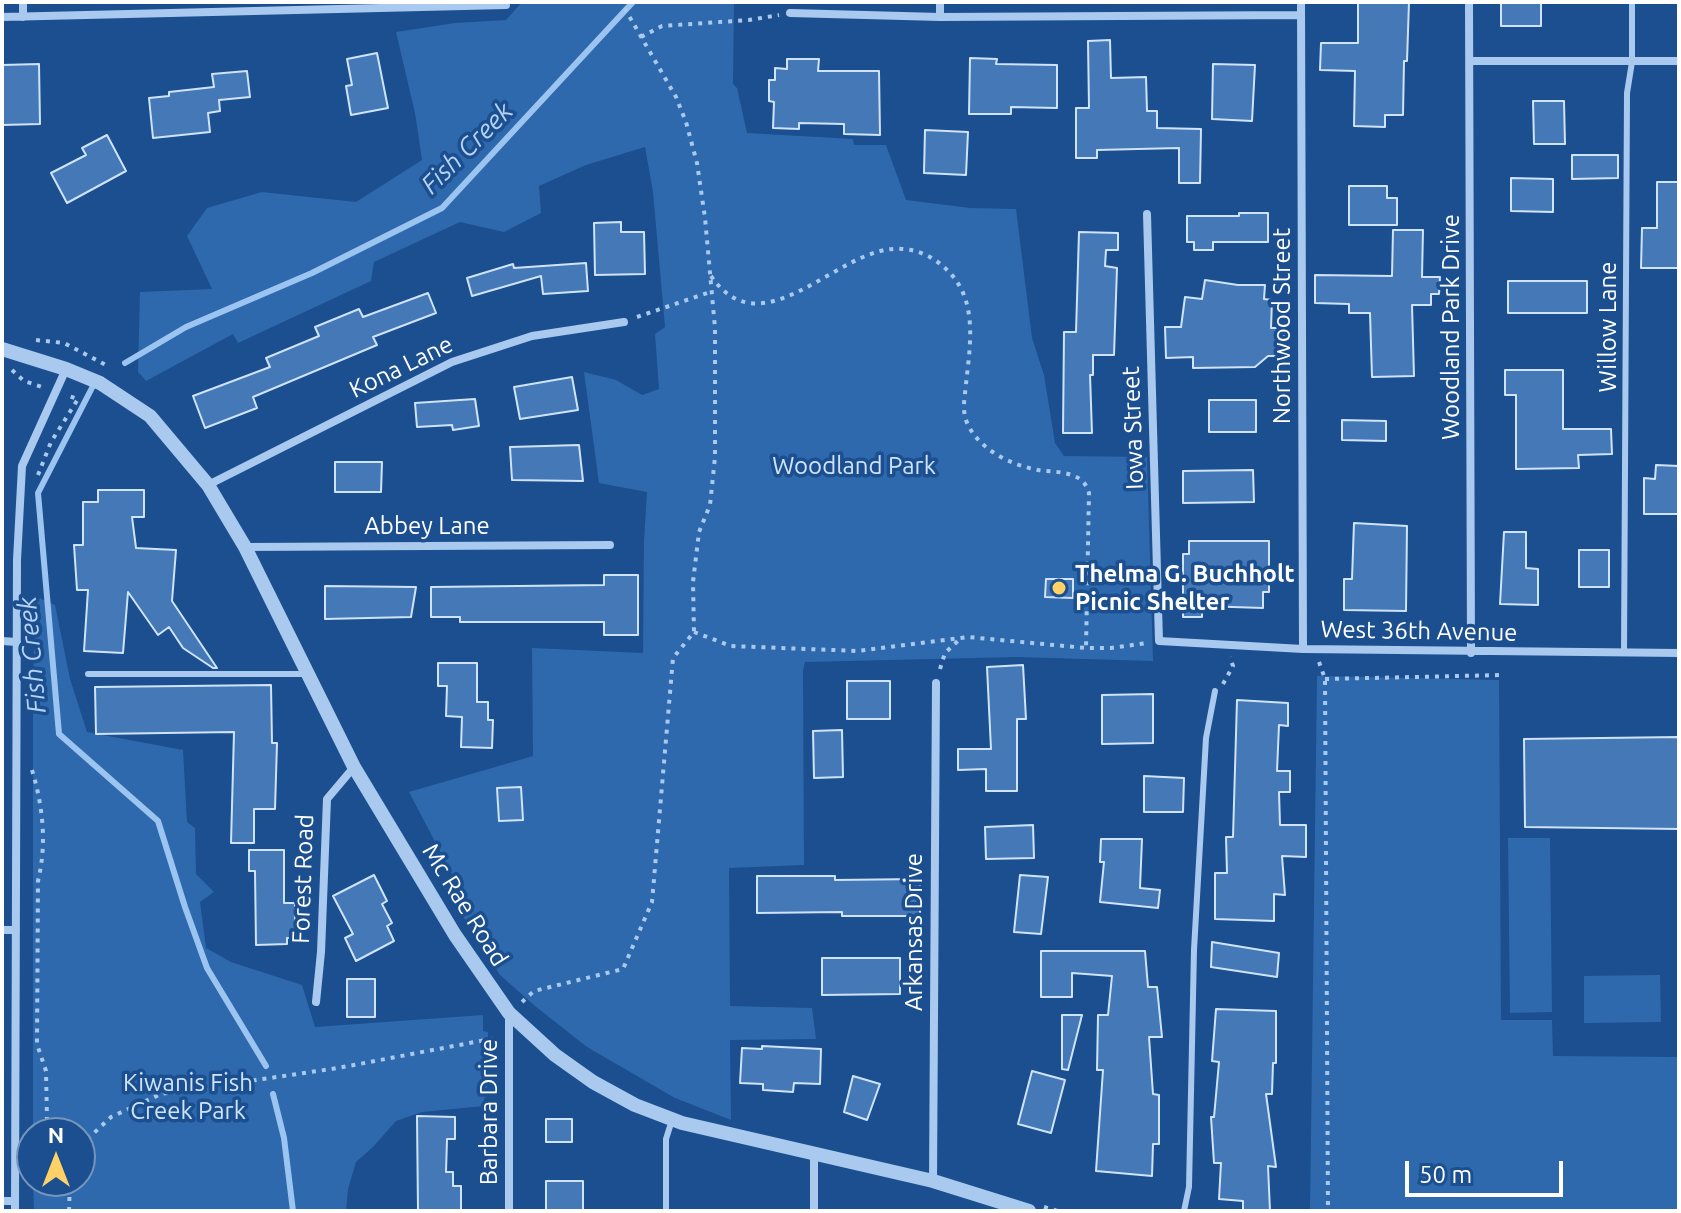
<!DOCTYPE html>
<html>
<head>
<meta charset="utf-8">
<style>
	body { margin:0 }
	#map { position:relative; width:1681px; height:1213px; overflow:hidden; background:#1b4f8f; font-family:Ubuntu,sans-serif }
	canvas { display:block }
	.frame { position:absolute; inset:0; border:4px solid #fff; pointer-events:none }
	.north { position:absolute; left:16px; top:1117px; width:80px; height:80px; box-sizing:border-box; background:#1b4f8f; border:2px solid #7695bc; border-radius:50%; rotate:0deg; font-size:22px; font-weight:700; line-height:32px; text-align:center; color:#fff }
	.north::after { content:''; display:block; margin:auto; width:28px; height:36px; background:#ffd166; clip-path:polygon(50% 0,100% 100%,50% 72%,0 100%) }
	.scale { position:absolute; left:1405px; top:1161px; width:158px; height:36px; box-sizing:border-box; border:4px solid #fff; border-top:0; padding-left:10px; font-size:24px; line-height:28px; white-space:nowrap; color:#fff; -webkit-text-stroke:6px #1b4f8f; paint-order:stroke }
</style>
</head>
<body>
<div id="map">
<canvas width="1681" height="1213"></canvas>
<div class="frame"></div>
<div class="north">N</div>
<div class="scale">50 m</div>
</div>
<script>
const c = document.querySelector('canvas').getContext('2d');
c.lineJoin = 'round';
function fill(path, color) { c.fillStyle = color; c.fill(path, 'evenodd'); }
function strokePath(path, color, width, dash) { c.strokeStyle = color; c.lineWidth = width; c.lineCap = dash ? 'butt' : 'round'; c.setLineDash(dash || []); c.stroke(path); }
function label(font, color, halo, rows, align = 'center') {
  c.font = font + ' Ubuntu,sans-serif'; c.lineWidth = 7; c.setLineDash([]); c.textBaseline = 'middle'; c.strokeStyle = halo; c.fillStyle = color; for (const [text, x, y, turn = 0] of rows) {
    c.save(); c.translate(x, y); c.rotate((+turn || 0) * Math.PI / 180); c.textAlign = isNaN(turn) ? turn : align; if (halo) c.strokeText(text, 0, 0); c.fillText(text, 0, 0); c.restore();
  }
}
fill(new Path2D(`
	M522,2h212l-1,82 4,4 10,45 106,6 1,6h32l20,55 64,8 46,1 16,129 12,37 11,68 9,13 83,1 6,204 -136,-4 -212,5 -2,9 1,194 -75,3 1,138 82,2 4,31 -86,1 1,80 -56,-22 -88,-51 -52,-41 -35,-31 -57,-90 11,-7 -45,-86 124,-36 -1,-108 111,5 1,-112 3,-49 -48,-9 -15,-111 32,8 26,15 17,-6 -4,-55 10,-7 -12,-135 -8,-45 -59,18 -47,21 2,27 -37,19 -44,-10 -86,40 -3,19 -133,62 -5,-9 -87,47 -8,-9 2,-80 72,-3 -25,-53 20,-28 55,-16 94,10 66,-42 -7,-47 -19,-81 59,-9 51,-3z
	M35,596l20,9 15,74 17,53 96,18 4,72 8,6 1,46 18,18 -14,10 6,46 25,14 71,23 13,42 168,-12v16l5,1 -1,65 -3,1v8l-62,6 -26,9 -23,26 -17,15 -8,27 -2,22h-312l-1,-30h47v-48h-47v-442z
	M1317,676l182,4 2,340h51l1,36 126,1v154h-369z
	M1508,838h42l2,174 -42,1z
	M1660,975l1,47 -77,1v-47z`), '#2e69ad');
strokePath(new Path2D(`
	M125,363l61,-36 126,-54 130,-65 191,-206
	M95,382l-57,111 21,241 99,87 27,86 22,61 59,98
	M273,1094l11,44 9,73`), '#9cc4f0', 6);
const building = new Path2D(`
	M1358,2h51l-2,59h-3l-1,54h-18v12l-31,-1 1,-55 -35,-1 1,-27h37z
	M1501,2h40v24h-40z
	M1110,40l1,38 35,-1 1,34h10v17l44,1 -1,54h-21v-35l-82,2v8h-21v-50h13l-1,-67z
	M377,53l11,55 -37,7 -5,-29 6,-1 -5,-26z
	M970,58l27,1 -1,5 61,1v43l-46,-1v7h-42z
	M787,59h32l-1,12h61l1,64 -36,-1v-10l-45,-1v6l-26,-1 1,-26 -5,-1v-21h6v-12l12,1z
	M39,64l1,60 -38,1v-60z
	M1213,64l42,1 -3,56 -40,-2z
	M247,71l3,26 -31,3 1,11 -12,2 2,19 -57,6 -4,-40 20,-2v-4l45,-5 -2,-13z
	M1533,101h31l1,43h-31z
	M925,130l43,2 -2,43 -42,-2z
	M107,135l19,36 -59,32 -16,-30 35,-18 -4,-7z
	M1572,155h46v23l-46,1z
	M1511,178l42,1v33l-42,-1z
	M1657,182h22v86h-38l1,-40h15z
	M1349,186h38v12h10v27h-48z
	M1239,213h29v29h-55v8h-19v-8h-7v-26h52z
	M621,222v10h23l1,42 -50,1 -1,-52z
	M1393,230h30l-1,47h18l-1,17h-8v11h-19l2,71 -42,1 -2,-64h-21v-9l-34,-1v-28l77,1z
	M1079,232l39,1v17h-12l-1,16 12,2 -3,87h-21v20h-3l2,58h-29l1,-101h12z
	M586,263l2,28 -45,3 -2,-18 -69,20 -5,-18 46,-14 1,4z
	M1205,280l33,5h27l-1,14 8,1 -1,28h13v28h-16l-13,11 -62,1v-11l-27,1 -1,-31h16l4,-30 17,2z
	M1508,281h79v32h-79z
	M428,293l8,20 -63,24 4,8 -124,52 4,11 -52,20 -12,-32 77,-29 -4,-9 53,-22 -4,-9 44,-18 4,8z
	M1505,370h58v59h48l1,25 -34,1 1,13 -63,1v-74h-11z
	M572,377l6,33 -58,9 -6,-32z
	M475,399l4,27 -26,4 -1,-5 -35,2 -2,-24z
	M1209,400h47v32h-47z
	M1342,420l44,1v20l-44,-1z
	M579,445l4,36 -71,-1 -2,-33z
	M335,462h47l-1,30h-46z
	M1656,465l23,1 -1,48h-34v-36l11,1z
	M1253,470l1,32 -71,1v-32z
	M98,490h46v27h-12l4,31 40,2 -4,51 45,67h-4l-30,-20 -14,-21 -11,8 -30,-43 -5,61 -39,-2 4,-61h-11l-3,-45h9v-43h15z
	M1354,523l53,3 -1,85 -62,-1v-31h8z
	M1504,532h22v36l12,1v36l-38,-1z
	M1189,541h80v51h-6v16l-61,-2v11h-19v-63h6z
	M1579,550h30v37h-30z
	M604,575h34v60h-34v-13h-144v-5h-29v-30l173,-2z
	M1046,579h27v19l-28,-1z
	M325,586l91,1 -5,30 -86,2z
	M438,663h39v39h11v18h5l-1,28 -31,-1 1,-30 -16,-1 1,-30h-9z
	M1023,665l3,54h-9v72h-31v-22l-28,1v-21h33l-4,-82z
	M847,681h43v38h-43z
	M271,685l1,58h5l-2,66h-21v34h-23l3,-111 -138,2 -1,-47z
	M1153,694v49l-51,1v-49z
	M1237,700l51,3v23l-9,-1 -2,46h13v21h-11l1,33h26v32l-24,-1 3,39 -11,-1v27l-59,-2v-46h12l-1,-36h7z
	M842,730l1,47 -29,1 -1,-47z
	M1679,737v92l-154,-2 -1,-88z
	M1144,776l40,2 -1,34h-39z
	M521,787l2,33 -24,1 -2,-33z
	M1033,825l1,33 -48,1 -1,-32z
	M1101,839h41l-2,49 20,2 -2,18 -58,-6 4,-40h-4z
	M249,850h35v53h11v35h-8v6l-31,1 -1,-74h-6z
	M374,875l13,26 -5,3 10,19 -5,3 7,15 -38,20 -11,-23 8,-4 -20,-38z
	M1020,875l28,2 -7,57 -27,-2z
	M757,876h78v4l85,-1v37h-78v-4l-85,1z
	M1212,942l67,11 -2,24 -66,-10z
	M1041,951h104l3,36h9l5,50h-13l4,57 6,1v49h-6l-1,32 -56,-5 7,-101h-6l1,-55h10l4,-39 -40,-3v24h-31z
	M822,958h78v36l-78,1z
	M347,979h28v38h-28z
	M1216,1009l60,2v52h-3l-1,31h-6l10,73 -8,-1 2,45h-27v-10l-24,-2 2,-36h-7l-3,-46h3l5,-55 -7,-1z
	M1062,1015h20l-14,55 -6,-1z
	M762,1046l59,3 -1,35 -26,-1 -1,9 -30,-2v-6l-23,-1 2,-35 20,1z
	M1032,1071l33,9 -14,53 -33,-9z
	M853,1076l27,8 -13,36 -23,-8z
	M417,1116l38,1v22h-8l-1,33h7v14h8v25h-43z
	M546,1119h26v23h-26z
	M546,1181h37v30h-37z`);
fill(building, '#4478b7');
strokePath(building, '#cfe3fa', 2);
strokePath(new Path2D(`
	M641,37l21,-11 87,-6 30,-5
	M711,276c53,77 129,-33 191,-27 19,1 35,10 48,24 28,30 20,73 16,111 -1,12 -4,24 0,36 10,28 44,45 72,50 12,2 25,1 36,6 8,3 13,9 15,17l-3,155
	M637,317l73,-25
	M36,340l28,3 42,22
	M12,370l12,11 18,6
	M38,475l13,-33 27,-43 -9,-3
	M694,632l37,14 127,5 110,-14 118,11h25l36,-5
	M1319,662l6,17 3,532
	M940,669l5,-16 16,-15
	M1325,679l178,-4
	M1223,684l10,-18 -3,-9
	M32,770c11,36 15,74 6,111l-1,163 9,27 1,49 16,13
	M522,1002l12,-11 89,-22 29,-67 21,-244 21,-26 -1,-50 6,-50 11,-27 5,-48v-129l-10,-110 -8,-55 -11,-41 -10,-25 -55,-95
	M80,1146l31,-29 50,-23 177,-26 158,-30
	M1044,1207l14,4
	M69,1211l1,-30`), '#a9c9ee', 4, [4, 6]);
strokePath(new Path2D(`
	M1624,653l3,-560 5,-31v-60
	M88,674h219
	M666,1211v-72l6,-19
	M1184,1211l5,-24 5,-237 12,-212 9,-47`), '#a9c9ee', 6);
strokePath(new Path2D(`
	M23,2v15
	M940,2v15
	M1301,2l2,647
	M1469,2l2,651
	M790,13l150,4 361,-2
	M2,17l504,-12
	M1470,61h209
	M1147,214l12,427 144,8 376,4
	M208,485l244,-123 80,-26 92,-14
	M245,547l365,-2
	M2,641l15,1
	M2,930h14
	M316,1002l5,-50 6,-153 27,-32
	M814,1153v58
	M933,1181l3,-498
	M2,1201h13
	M15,1211l2,-651 5,-94 44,-97
	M509,1211v-197`), '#a9c9ee', 8);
strokePath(new Path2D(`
	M2,349l64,20 34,14 50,33 58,69 37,62 109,220 101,168 54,78 46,42 38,27 42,23 47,18 251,58 96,30`), '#a9c9ee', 14);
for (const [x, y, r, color] of [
	[1059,588,8,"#ffd166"]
]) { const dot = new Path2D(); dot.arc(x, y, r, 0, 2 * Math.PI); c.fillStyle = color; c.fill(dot); strokePath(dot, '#1b4f8f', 3); }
label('24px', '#fff', '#1b4f8f', [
	["Northwood Street",1282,326,-90],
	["Woodland Park Drive",1451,327,-90],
	["Willow Lane",1608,327,-90],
	["Kona Lane",401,367,-26],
	["Iowa Street",1133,428,-92],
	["Abbey Lane",427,526],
	["West 36th Avenue",1419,631,1],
	["Forest Road",303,879,-88],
	["Mc Rae Road",465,905,58],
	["Arkansas Drive",914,932,-90],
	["Barbara Drive",489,1112,-90]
]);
label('24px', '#cfe3fa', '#1b4f8f', [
	["Woodland Park",854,466],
	["Kiwanis Fish",188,1083],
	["Creek Park",188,1111]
]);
label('bold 24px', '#fff', '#1b4f8f', [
	["Thelma G. Buchholt",1075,574],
	["Picnic Shelter",1075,602]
], 'left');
label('italic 26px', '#b5d3f5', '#1b4f8f', [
	["Fish Creek",467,148,-45],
	["Fish Creek",32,655,-95]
]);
</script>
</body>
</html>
